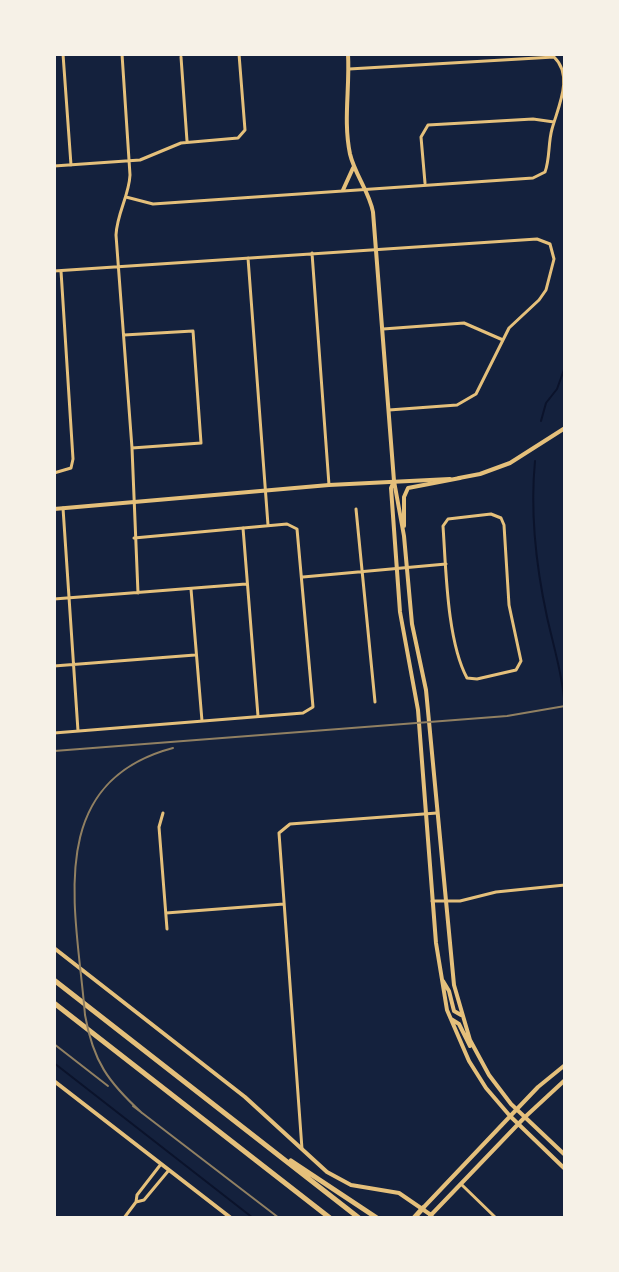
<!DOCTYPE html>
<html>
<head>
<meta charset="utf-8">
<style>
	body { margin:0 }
	#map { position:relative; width:619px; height:1272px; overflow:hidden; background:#14213d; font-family:"Exo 2",sans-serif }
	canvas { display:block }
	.frame { position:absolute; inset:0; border:56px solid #f6f1e7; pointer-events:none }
</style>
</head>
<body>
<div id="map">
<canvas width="619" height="1272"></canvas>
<div class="frame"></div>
</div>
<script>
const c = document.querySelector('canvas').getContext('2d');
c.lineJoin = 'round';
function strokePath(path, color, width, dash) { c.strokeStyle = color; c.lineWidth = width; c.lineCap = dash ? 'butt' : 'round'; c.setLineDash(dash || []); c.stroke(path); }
strokePath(new Path2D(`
	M541,421l5,-18 11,-14 8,-22
	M535,461c-5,52 1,105 12,156 7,31 16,60 18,92
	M54,1063l199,155`), '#0b132b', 2);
strokePath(new Path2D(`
	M63,54l8,111
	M122,54l8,121c-1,21 -13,38 -14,60l16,213 6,145
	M181,57l6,84
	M54,166l86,-6 41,-17 57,-5 7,-8 -6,-76
	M425,183l-4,-46 7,-12 105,-6 21,3
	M126,197l27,7 380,-26 12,-6c5,-13 3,-29 7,-43 6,-22 22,-53 2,-72l-205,12
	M312,253l17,232
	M248,258l20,267
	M54,271l483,-32 13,5 4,15 -8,31 -7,10 -30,28 -33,66 -19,11 -68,5
	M383,329l81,-6 39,17
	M124,335l69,-4 8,112 -69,5
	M54,473l17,-5 2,-9 -12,-188
	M63,508l15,223
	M356,509l19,193
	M491,514l10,4 3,7 5,80 12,56 -5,9 -39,9 -10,-1c-20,-37 -21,-109 -24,-152l5,-7z
	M243,528l15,188
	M303,577l143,-13
	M191,589l11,132
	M54,599l192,-15
	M54,666l141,-11
	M54,733l249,-20 10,-6 -16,-178 -10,-5 -153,14
	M163,813l-4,14 8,102
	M432,901h28l36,-9 69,-7
	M166,913l118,-9
	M302,1149l-23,-316 11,-9 147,-11
	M462,1185l34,33
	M136,1202l8,-2 25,-30
	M124,1218l12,-16 1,-7 24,-31`), '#e5c07b', 3);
strokePath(new Path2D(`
	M459,478l21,-4 30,-11 55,-35
	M54,509l275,-24 121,-6
	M54,948l191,149 82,75 24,13 48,8 32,22
	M54,1081l177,137
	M517,1109l21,-22 27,-22
	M525,1117l40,-37`), '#e5c07b', 4);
strokePath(new Path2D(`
	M348,54c2,34 -5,66 2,100 5,21 19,37 23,58l21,269 10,55 8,88 14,66 28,295 16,55 19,35 22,29 54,51
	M343,190l10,-22
	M394,481l-3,7 9,124 18,98 18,233 11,67 22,51 17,27 24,28 55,53
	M404,526v-29l4,-9 52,-10
	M443,981l6,10 5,20 7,4
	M451,1019l8,5 11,22
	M423,1208l94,-99
	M431,1215l94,-98`), '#e5c07b', 4);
strokePath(new Path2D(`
	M54,980l305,238
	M54,1003l276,215
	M291,1161l86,57
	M414,1218l9,-10
	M430,1218l1,-3`), '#e5c07b', 5);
strokePath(new Path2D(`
	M54,751l453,-35 58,-10
	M54,1044l54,42
	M133,1106l146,112
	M142,1113c-34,-31 -49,-52 -57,-98 -8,-101 -44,-232 88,-267`), '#918062', 2);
</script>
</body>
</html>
